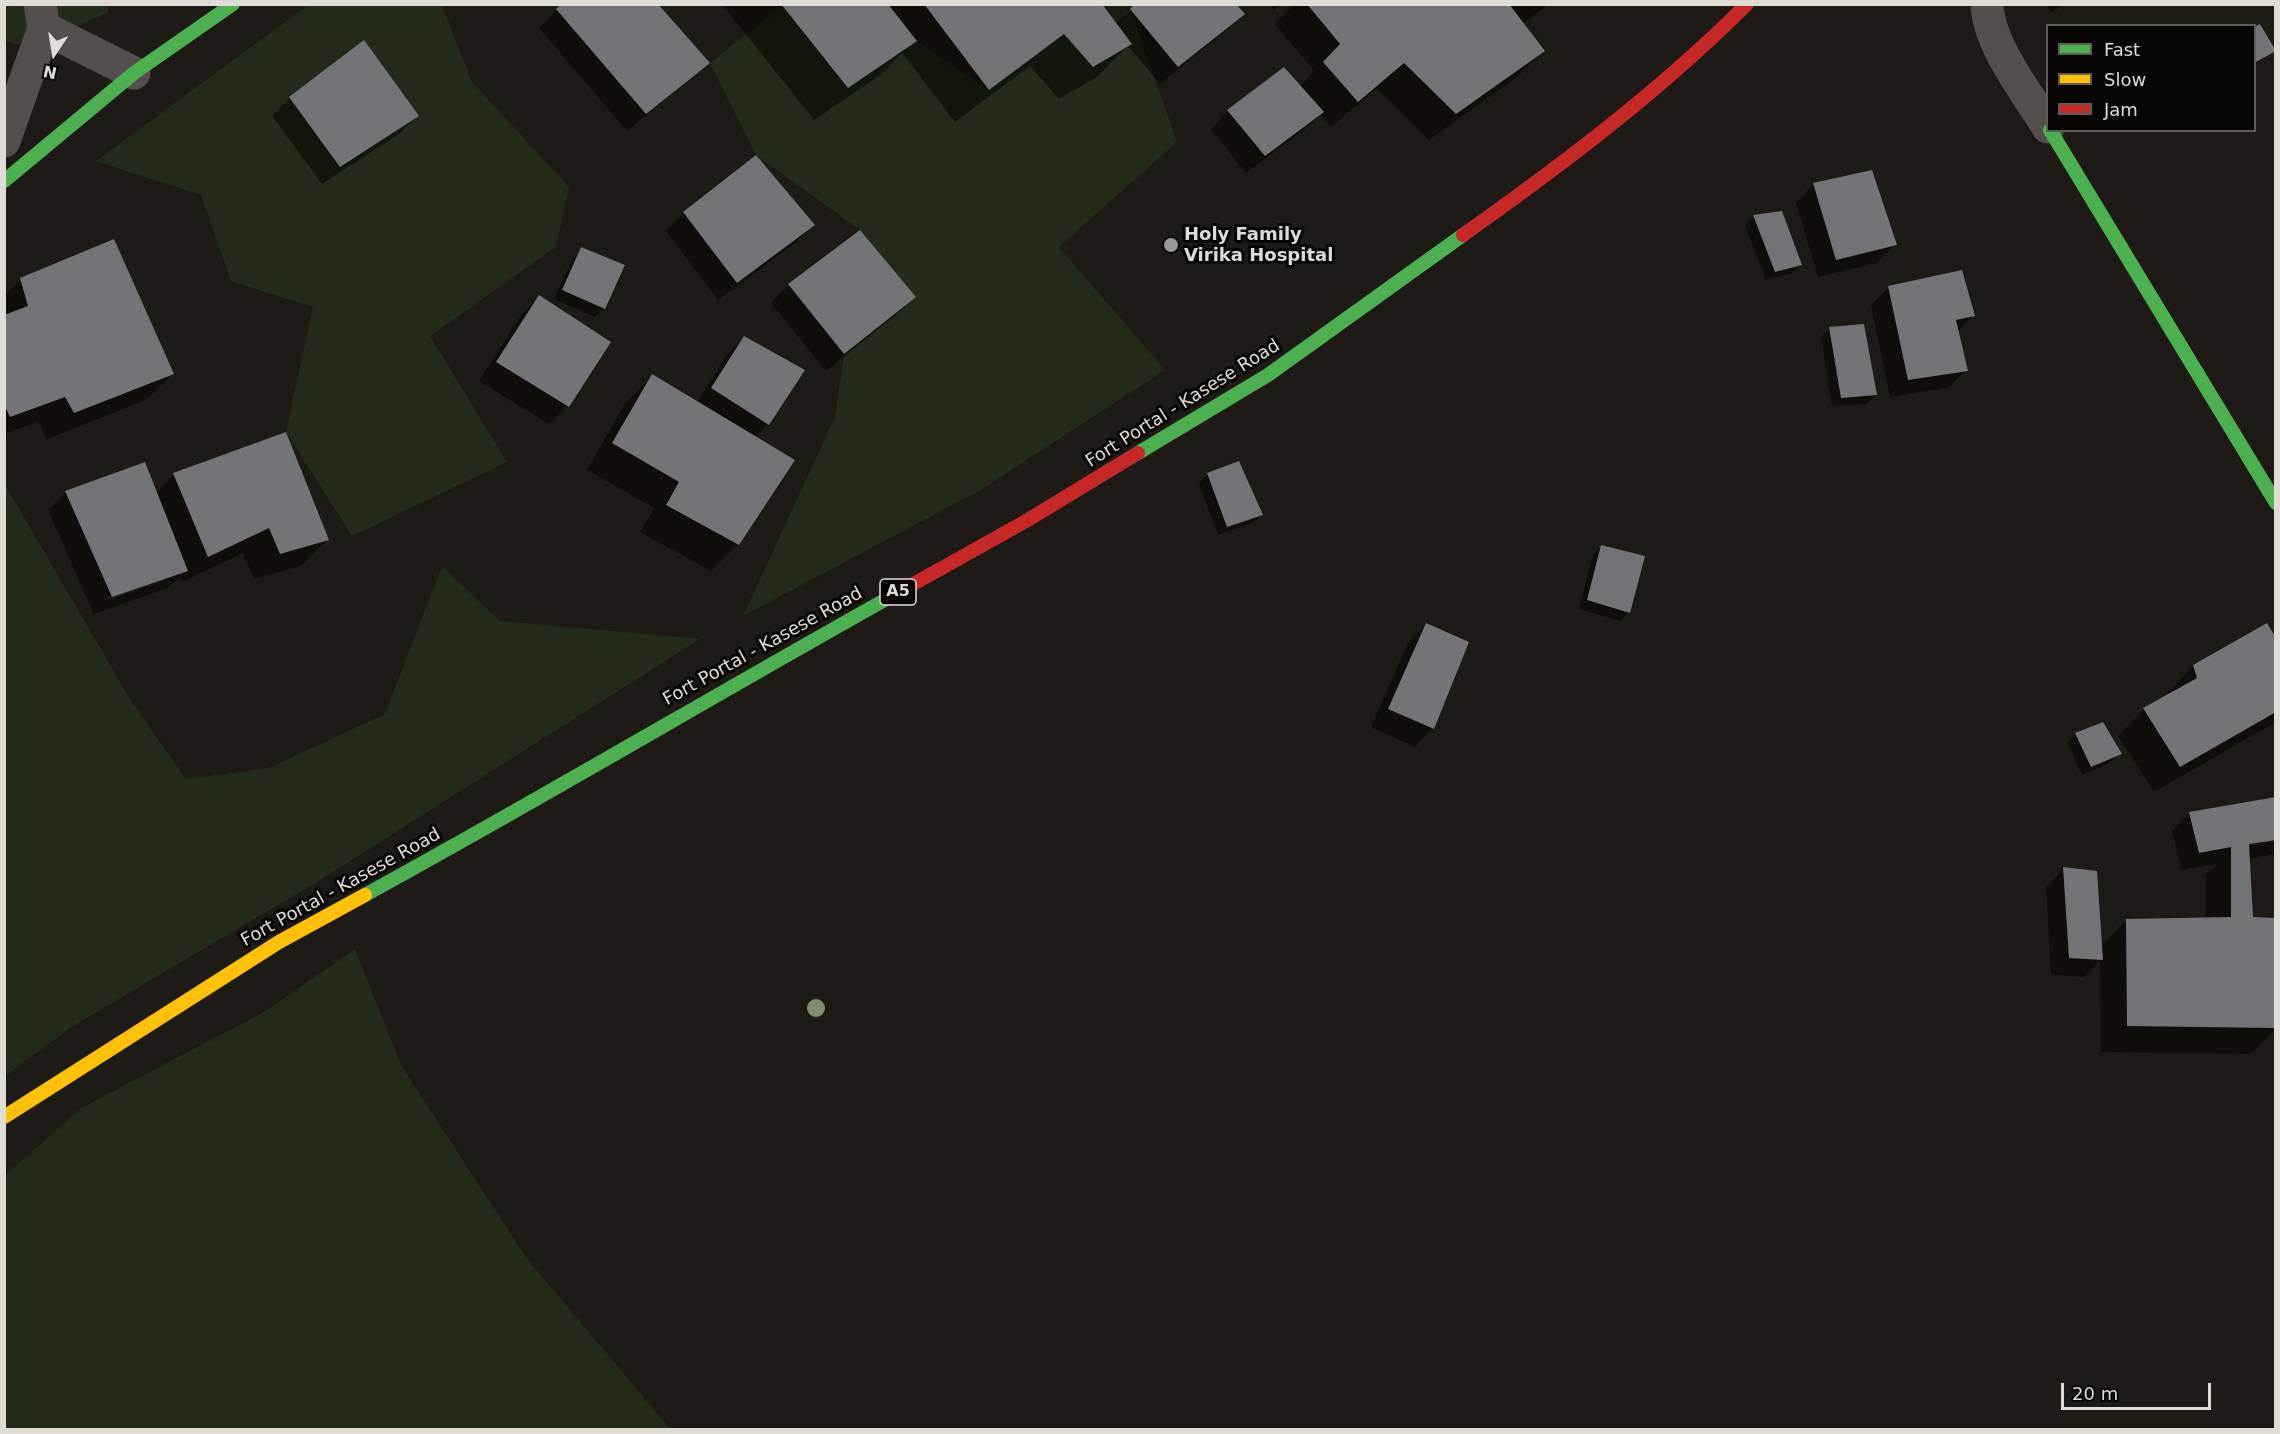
<!DOCTYPE html>
<html>
<head>
<meta charset="utf-8">
<style>
	body { margin:0 }
	#map { position:relative; width:2280px; height:1434px; overflow:hidden; background:#1e1a16; font-family:"DejaVu Sans",sans-serif }
	canvas { display:block }
	.frame { position:absolute; inset:0; border:6px solid #dfdbd5; pointer-events:none }
	.legend { position:absolute; left:2046px; top:24px; width:210px; height:108px; box-sizing:border-box; background:#080604; border:2px solid #5e5b58; margin:0; padding:8px 10px; list-style:none; font-size:18px; color:#dfdbd5 }
	.legend li { display:flex; align-items:center; gap:12px; height:30px }
	.legend b { width:30px; border:2px solid #5e5b58 }
	.north { position:absolute; left:24px; top:24px; width:60px; height:60px; -webkit-text-stroke:4px #080604; paint-order:stroke; rotate:192deg; font-size:16px; font-weight:700; line-height:24px; text-align:center; color:#dfdbd5 }
	.north::after { content:''; display:block; margin:auto; width:21px; height:27px; background:#dfdbd5; clip-path:polygon(50% 0,100% 100%,50% 72%,0 100%) }
	.scale { position:absolute; left:2061px; top:1383px; width:150px; height:27px; box-sizing:border-box; border:3px solid #dfdbd5; border-top:0; padding-left:8px; font-size:18px; line-height:21px; white-space:nowrap; color:#dfdbd5; -webkit-text-stroke:4px #080604; paint-order:stroke }
</style>
</head>
<body>
<div id="map">
<canvas width="2280" height="1434"></canvas>
<div class="frame"></div>
<ul class="legend">
<li><b style="height:8px;background:#4caf50"></b>Fast</li>
<li><b style="height:8px;background:#ffc107"></b>Slow</li>
<li><b style="height:8px;background:#c62828"></b>Jam</li>
</ul>
<div class="north">N</div>
<div class="scale">20 m</div>
</div>
<script>
const c = document.querySelector('canvas').getContext('2d');
c.lineJoin = 'round';
function fill(path, color) { c.fillStyle = color; c.fill(path, 'evenodd'); }
function strokePath(path, color, width, dash) { c.strokeStyle = color; c.lineWidth = width; c.lineCap = dash ? 'butt' : 'round'; c.setLineDash(dash || []); c.stroke(path); }
function label(font, color, halo, rows, align = 'center') {
  c.font = font + ' "DejaVu Sans",sans-serif'; c.lineWidth = 6; c.setLineDash([]); c.textBaseline = 'middle'; c.strokeStyle = halo; c.fillStyle = color; for (const [text, x, y, turn = 0] of rows) {
    c.save(); c.translate(x, y); c.rotate((+turn || 0) * Math.PI / 180); c.textAlign = isNaN(turn) ? turn : align; if (halo) c.strokeText(text, 0, 0); c.fillText(text, 0, 0); c.restore();
  }
}
fill(new Path2D(`
	M4,5h103l1,7 -76,36 -27,-7z
	M308,5h134l30,77 97,105 -13,60 -126,89 77,126 -155,74 -66,-104 27,-125 -82,-26 -30,-86 -105,-34z
	M782,6l66,82 69,-47 72,49 75,-56 29,33 37,-58 47,133 -118,105 106,123 -186,121 -236,125 92,-199 9,-63 72,-57 -56,-67 -104,-75 -46,-92z
	M4,483l126,216 56,80 83,-11 116,-54 57,-148 58,55 200,18 -383,243 -244,144 -68,50z
	M355,949l46,116 124,191 145,173h-665v-254l78,-68 181,-95z`), '#232c1b');
fill(new Path2D(`
	M722,4h378l15,21 22,-21 106,10 -18,17 -65,53 -32,-38 -31,31 -38,22 -29,-33 -75,56 -53,-69 -20,21 -68,46z
	M1269,4h11l-6,6z
	M1294,4h255l-26,20 20,27 -26,26 -88,63 -52,-52 -46,39 -11,-13 -16,16 -58,43 -35,-44 17,-18 72,-24 14,-16 -39,-47z
	M2046,4h17l-11,9z
	M557,10l151,53 -81,68 -88,-103z
	M2259,26l16,24 -21,15v-36z
	M290,98l127,18 -18,18 -77,50 -50,-68z
	M1871,172l24,73 -18,18 -59,14 -22,-74 17,-18z
	M684,213l129,12 -18,18 -77,57 -52,-69z
	M1754,216l46,49 -8,8 -26,7 -21,-55z
	M859,232l55,65 -18,18 -70,56 -55,-68 18,-18z
	M582,249l22,59 -9,9 -41,-18 19,-41z
	M21,279l152,95 -27,26 -99,39 -9,-17 -34,12v-138z
	M1889,287l84,29 -16,16 9,38 -18,18 -58,9 -19,-92z
	M539,297l70,45 -42,64 -18,18 -70,-43 42,-66z
	M1830,328l45,67 -8,9 -35,2 -11,-69z
	M744,338l59,33 -35,53 -13,13 38,23 -55,84 -27,27 -71,-39 14,-24 -67,-38 39,-68 26,-26 45,27 29,-47z
	M1238,463l23,52 -9,8 -34,12 -19,-51 8,-9z
	M174,475l153,65 -26,26 -47,13 -11,-26 -61,29 -2,-5 -12,11 -74,26 -46,-104 18,-18 90,1zM166,576v4l-61,21 -1,-3z
	M1602,546l27,66 -9,9 -41,-12 14,-54z
	M1426,625l41,18 -35,86 -17,18 -44,-20 37,-84z
	M2276,642v80l-122,70 -36,-56 26,-27 24,-13 -1,-3 26,-27z
	M2076,734l44,19 -9,9 -29,13 -15,-32z
	M2190,813l58,30v3l28,-4v12l-27,5 3,60 24,39v71l-25,25 -150,-2 -1,-91 -16,16 -33,-2 -5,-88 18,-18 37,77 25,-26 80,-1v-44l11,-11 -36,6 -9,-39z`), '#0007');
fill(new Path2D(`
	M562,4h96l52,59 -64,51 -90,-105z
	M781,4h107l29,37 -69,47z
	M924,4h178l30,40 -39,23 -29,-33 -75,56z
	M1135,4h101l9,10 -67,53 -48,-58z
	M1307,4h202l36,47 -89,63 -52,-51 -46,39 -35,-40 17,-18z
	M2260,24l16,27 -22,12v-36z
	M364,40l55,76 -79,51 -51,-70z
	M1284,67l40,45 -59,44 -38,-46z
	M756,155l59,70 -78,58 -54,-71z
	M1872,170l25,75 -61,15 -23,-77z
	M1782,211l20,54 -27,7 -22,-57z
	M860,230l56,67 -72,57 -56,-70z
	M114,239l60,135 -100,39 -9,-16 -55,20 -6,-13v-89l24,-9 -8,-28z
	M581,247l44,18 -20,44 -43,-19z
	M1962,270l13,46 -19,4 12,51 -60,9 -20,-94z
	M539,295l72,47 -42,65 -73,-45z
	M1864,324l13,71 -36,3 -12,-71z
	M744,336l61,34 -36,55 -58,-37z
	M652,374l143,86 -56,85 -73,-40 13,-23 -67,-39z
	M286,432l43,108 -49,14 -11,-26 -61,29 -35,-84z
	M1239,461l24,54 -36,12 -20,-54z
	M145,462l43,109 -76,26 -47,-106z
	M1601,545l44,11 -15,57 -43,-13z
	M1426,623l43,19 -35,87 -46,-20z
	M2267,623l9,15v74l-96,55 -37,-59 54,-30 -4,-13z
	M2103,722l19,32 -31,13 -16,-34z
	M2276,797v43l-27,4 4,73 23,1v110l-149,-2 -1,-107 105,-2v-70l-32,6 -10,-41z
	M2063,867l34,4 6,89 -34,-2z`), '#747378');
strokePath(new Path2D(`
	M1987,4c1,40 40,89 61,123
	M44,28l90,45
	M4,141l40,-113 -4,-24`), '#544f4d', 33);
strokePath(new Path2D(`
	M2050,130l226,373
	M4,181l130,-108 99,-69
	M1138,453l130,-78 195,-140
	M365,895c179,-98 355,-203 534,-303`), '#4caf50', 14);
strokePath(new Path2D(`
	M4,1117l275,-175 86,-47`), '#ffc107', 14);
strokePath(new Path2D(`
	M1463,235c100,-71 197,-144 284,-231
	M899,592l127,-71 112,-68`), '#c62828', 14);
c.fillStyle = '#7e8f6d';
for (const [x, y] of [
	[816,1008]
]) { c.beginPath(); c.arc(x, y, 9, 0, 2 * Math.PI); c.fill(); }
for (const [x, y, r, color] of [
	[1171,245,8,"#9b9792"]
]) { const dot = new Path2D(); dot.arc(x, y, r, 0, 2 * Math.PI); c.fillStyle = color; c.fill(dot); strokePath(dot, '#080604', 2); }
for (const [x, y, w] of [
	[898,592,36]
]) { const box = new Path2D(); box.roundRect(x - w / 2, y - 13, w, 26, 4.5); c.fillStyle = '#080604'; c.fill(box); strokePath(box, '#dfdbd5', 1.5); }
label('bold 16px', '#dfdbd5', null, [
	["A5",898,592]
]);
label('bold 18px', '#dfdbd5', '#080604', [
	["Holy Family",1184,235],
	["Virika Hospital",1184,256]
], 'left');
label('18px', '#dfdbd5', '#080604', [
	["Fort Portal - Kasese Road",1183,404,-32],
	["Fort Portal - Kasese Road",763,647,-29],
	["Fort Portal - Kasese Road",341,888,-29]
]);
</script>
</body>
</html>
